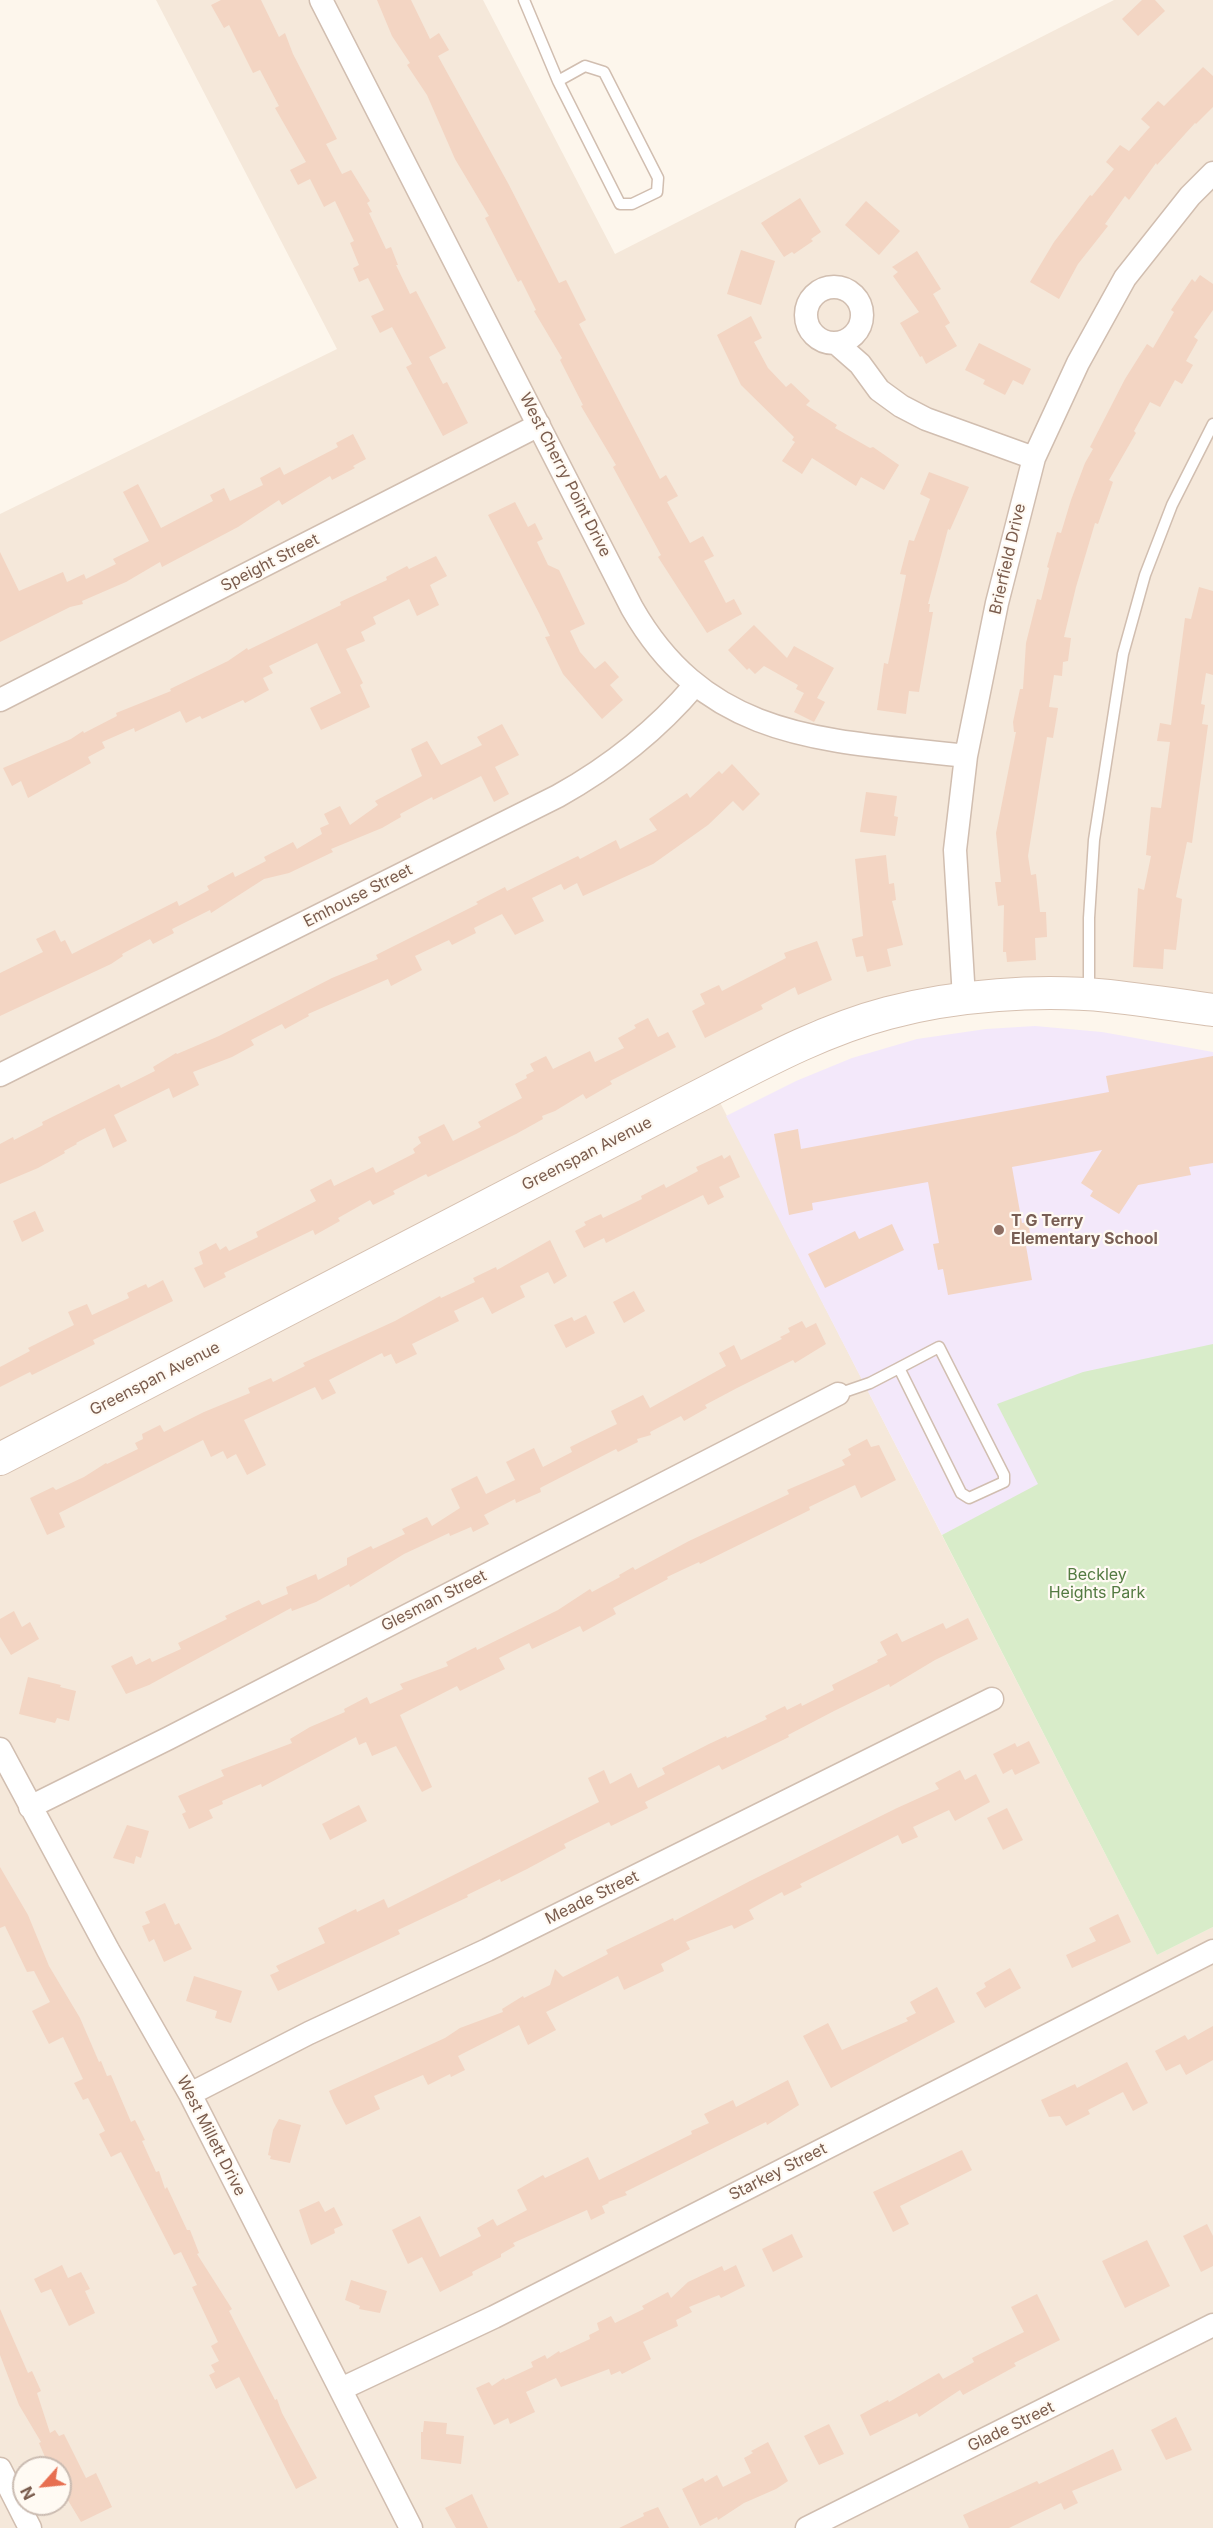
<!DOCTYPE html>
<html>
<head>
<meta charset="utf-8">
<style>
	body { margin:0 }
	#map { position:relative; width:1213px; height:2528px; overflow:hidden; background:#fdf6ec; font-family:Inter,sans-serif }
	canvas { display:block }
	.north { position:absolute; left:12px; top:2456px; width:60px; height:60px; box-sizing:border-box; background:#fffaf3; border:2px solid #cabbb1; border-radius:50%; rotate:243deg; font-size:16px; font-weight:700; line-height:24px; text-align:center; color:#7a5c4d }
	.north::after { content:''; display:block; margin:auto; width:21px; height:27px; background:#e76f51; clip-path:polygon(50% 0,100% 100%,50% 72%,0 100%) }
</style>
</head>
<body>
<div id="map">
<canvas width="1213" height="2528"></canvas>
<div class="north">N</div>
</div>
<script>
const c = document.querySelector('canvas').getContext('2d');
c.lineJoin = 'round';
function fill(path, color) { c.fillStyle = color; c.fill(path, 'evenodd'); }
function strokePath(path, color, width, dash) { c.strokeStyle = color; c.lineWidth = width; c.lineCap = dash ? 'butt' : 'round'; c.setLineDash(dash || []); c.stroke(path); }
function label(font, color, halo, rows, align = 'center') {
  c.font = font + ' Inter,sans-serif'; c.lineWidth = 4.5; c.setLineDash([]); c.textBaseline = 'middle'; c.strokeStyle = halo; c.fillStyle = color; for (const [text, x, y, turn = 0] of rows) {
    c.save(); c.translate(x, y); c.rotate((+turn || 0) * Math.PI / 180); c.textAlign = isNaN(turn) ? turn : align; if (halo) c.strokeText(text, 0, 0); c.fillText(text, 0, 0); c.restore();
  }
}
fill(new Path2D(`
	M156,0h327l132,254 499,-254h99v1000l-168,-22 -111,9 -122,34 -106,54 451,880 56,-28v601h-1213v-2014l337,-165zM24,2468h36v36h-36z`), '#f5e8da');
fill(new Path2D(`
	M1035,1026l67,6 111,20v391l-228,70 -43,22 -216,-419 70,-35 56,-23 65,-19 69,-10z`), '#f3e8fa');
fill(new Path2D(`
	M1213,1344v583l-56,28 -215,-420 96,-51 -41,-80 86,-32z`), '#d8ecc9');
fill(new Path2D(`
	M221,0h40l18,37 6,-4 8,21 44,85 -11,5 16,30 9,-4 19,31 -3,2 5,9 -3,1 17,36 5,-2 7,18h-2l14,29 6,-3 30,57 -17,9 14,27 4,-2 21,41 -25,13 -37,-69 6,-3 -20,-37 -12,6 -9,-17 13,-6 -16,-32 -9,4 -6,-14 6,-3 -9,-22 4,-2 -19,-40 -11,6 -14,-28 -12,6 -8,-15 16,-8 -31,-54 4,-2 -19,-36 -7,3 -24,-48 -5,3 -13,-23z
	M377,0h34l19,39 9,-6 10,17 -11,6 71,129 50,98 7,-3 20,40 -7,4 81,155 6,-4 12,21 -11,6 23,41 13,-7 11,20 -10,5 22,42 8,-4 8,15 -35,19 -49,-76 3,-2 -48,-88 3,-2 -35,-59 2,-1 -23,-45 2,-2 -28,-47 2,-1 -15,-30 -3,2 -33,-64 4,-2 -34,-57 -28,-64 -20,-30 3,-2 -18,-27z
	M1142,0h13l10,11 -27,25 -16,-17z
	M1203,67l10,9v31l-17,17 -1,-1 -38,42 -1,-2 -27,37 -4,-4 -20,28 3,2 -30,38 -19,35 -29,-17 24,-40 36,-47 2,1 22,-27 -8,-7 14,-17 9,6 21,-24 -9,-8 17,-18 6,5z
	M800,198l21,34 -10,7 2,2 -19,13 -2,-2 -8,5 -23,-34z
	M866,201l34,30 -21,24 -34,-30z
	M741,250l34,11 -14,44 -34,-11z
	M917,251l24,38 -8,5 17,29 -5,3 12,20 -31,18 -4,-8 -2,1 -20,-34 19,-11 -26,-36 5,-4 -6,-5z
	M1200,275l13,9v26l-19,27 4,3 -12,21 7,4 -11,19 -7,-4 -15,27 -10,-5 -16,29 2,2 -27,47 4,2 -15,42 -3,-1 -19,64 -12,50 7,1 -3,23 -5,1 -1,14 -8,-1 -5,32 9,1 -5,30 -6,-1 -19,119 3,19 5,-1 4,38h6l1,25 -12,1 1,22 -29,2 -1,-10h-3l1,-47 -6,1 -3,-24h6l-5,-49 20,-101h-2l-1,-10 7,-33h3l3,-46 11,-44 4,1 8,-32 -2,-1 10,-35 4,1 10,-33 14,-37 8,-14 -3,-2 35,-68 22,-35 6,4 21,-36 -3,-2 21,-31 3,3z
	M751,316l11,22 -8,4 14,26 18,19 5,-4 19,18 -4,4 31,20 -2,3 35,20 3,-1 26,18 -15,25 -23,-13 -5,9 -44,-28 -10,16 -20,-13 13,-19 -3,-2 2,-3 -53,-52 -24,-50z
	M979,343l52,26 -8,16 -10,-5 -8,15 -22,-11 2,-4 -20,-10z
	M353,434l13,25 -13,7 2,2 -23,12 -2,-4 -48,29 -3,-5 -41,27 -76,40 -2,-5 -34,20 -44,19 1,3 -13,3 -70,35v-90l19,39 44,-19 4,10 17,-8 2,5 30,-15 -3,-5 36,-18 -26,-49 15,-8 23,44 52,-27 -3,-6 14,-7 6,13 33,-16 -3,-7 20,-11 4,8 54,-28 -2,-4z
	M929,472l40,15 -19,43 -2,-1 -20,75h2l-1,8h4l-14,80 -10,-1 -3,23 -29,-4 7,-47 4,1 18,-89 -6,-1 9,-34 5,1 16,-42 -10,-5z
	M515,502l13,25 7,-4 8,16 -6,3 11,23 11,5 26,54 -15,7 10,21 15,17 10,-8 14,16 -9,8 13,15 -21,19 -39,-45 -18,-37 5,-1 -11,-23 -51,-98z
	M436,556l11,20 -17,9 9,20 -22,11 -8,-17 -36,18 3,7 -15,8 4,9 -19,8 17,34 -3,2 10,22 -49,23 -11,-22 31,-15 -24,-50 -48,23 4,7 -10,5 6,12 -24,13 -2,-3 -41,19 -2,-3 -14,7 -6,-12 -45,21 -1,-4 -32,14 3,6 -17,9 3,6 -63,35 -7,-17 -9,5 -9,-18 68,-29 12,-8 1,2 33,-17 -1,-3 55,-22 -1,-2 58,-28 19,-13 1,2 93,-45 -1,-3 47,-22 -1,-3 21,-11 2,3z
	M1199,587l14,4v84l-7,-2 -5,31 4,1 -3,19 6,1 -16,118 -5,-1 -11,55 6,2 -6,51 -12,-1 -1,20 -30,-2 5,-79 6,2 7,-34 -5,-1 5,-48 10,1 9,-66 -13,-1 3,-18 11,2 14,-107 6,1z
	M754,625l33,33 7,-12 40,22 -17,30 8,4 -11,20 -20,-10 10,-19 -8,-4 2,-4 -34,-19 -9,8 -6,-6 -2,2 -19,-20z
	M502,724l17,31 -24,12 14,27 -15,8 -13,-26 -48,24 -1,-3 -32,17 1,3 -19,11 -51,21 2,3 -44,21 -25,6 -53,34 -1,-3 -38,19 2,4 -21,11 -3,-5 -28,15 1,2 -12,8 -111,52v-43l43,-21 -7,-13 19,-9 6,12 4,-2 7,14 105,-53 2,5 30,-16 -2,-4 26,-14 2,5 31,-16 -2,-4 29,-15 4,7 25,-15 -2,-6 9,-4 -5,-10 16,-8 10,19 28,-20 -3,-4 47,-25 -11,-27 16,-8 14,24 41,-20 -5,-8z
	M732,764l28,30 -17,17 -10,-10 -25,24 -55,39 -70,32 -6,-13 -13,7 -3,-6 -29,14 12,23 -29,14 -13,-21 -28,14 2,5 -24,12 -3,-5 -34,16 7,14 -31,16 -3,-7 -80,35 1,2 -24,13 -3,-5 -31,16 3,5 -22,12 -39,15 6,13 -26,13 -4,-10 -55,27 13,26 -14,7 -8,-20 -29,15 1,1 -13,7 1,2 -27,15 -38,16v-40l13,-7 1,3 29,-15 -1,-3 77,-38 2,4 34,-17 -2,-4 23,-14 1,1 42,-18 113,-58 46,-19 -2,-4 102,-51 -2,-2 29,-15 2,4 71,-35 2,3 36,-19 4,9 37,-19 -8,-11 38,-26 3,5 29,-27 3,3z
	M866,792l31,4 -3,20 4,1 -3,19 -35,-4z
	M886,855l3,29 5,-1 2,17 -4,1 11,44 -16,4 4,17 -24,6 -4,-16 -7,1 -4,-18 11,-3 -8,-77z
	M817,941l15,39 -34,15 -3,-8 -34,18 2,4 -58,29 -13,-27 13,-7 -5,-10 19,-9 3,6 64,-33 -2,-5z
	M648,1018l10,19 10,-5 8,15 -66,34 2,3 -26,15 -3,-5 -28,17 -13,5 1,3 -27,15 -88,43 -2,-3 -33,17 2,3 -22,11 -3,-5 -32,18 2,3 -25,14 -2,-5 -89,43 2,4 -22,11 -10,-20 9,-4 -4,-12 17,-9 4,7 6,-4 3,5 29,-14 -2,-5 60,-31 -6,-11 21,-11 3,7 39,-19 3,6 39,-20 -2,-4 8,-6 -3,-6 26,-13 9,17 28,-14 -3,-5 44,-24 -7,-14 12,-6 -1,-3 8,-4 -4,-7 16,-8 7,13 37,-18 5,11 29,-14 -6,-10 18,-10 -2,-3z
	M1213,1056v107l-24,4 2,8 -53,10 -19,29 -29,-18 3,-5 -12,-8 21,-33 -90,17 10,56 6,-1 4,22 -6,2 6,34 -84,15 -5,-26 -5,1 -5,-26 6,-1 -11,-61 -116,21 1,7 -24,5 -15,-81 24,-5 3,20 308,-57 -3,-16z
	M722,1155l2,4 6,-4 10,22 -21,10 5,10 -16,8 -5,-10 -97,48 -2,-5 -20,10 -9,-17 11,-6 -2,-3 17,-8 2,4 39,-19 -1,-3 23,-12 2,4 32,-17 -2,-4z
	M35,1211l9,20 -22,11 -9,-21z
	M892,1224l12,26 -79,38 -17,-34 47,-23 4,8z
	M550,1240l17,36 -13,8 -6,-12 -28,14 5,11 -33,17 -9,-17 -29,14 5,10 -47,23 5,10 -21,10 -5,-10 -7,3 -2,-4 -53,27 7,13 -14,7 -7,-13 -71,33 22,45 -19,10 -11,-21 -9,5 -4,-8 -12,6 -8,-17 -144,73 6,14 -18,8 -17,-37 23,-11 3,3 28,-13 22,-14 1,1 31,-15 -3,-6 8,-4 -1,-5 18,-9 4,7 40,-20 46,-19 -2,-5 23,-10 2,4 32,-16 -2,-3 92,-42 45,-25 1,2 34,-16 -2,-4 23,-11 1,3z
	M163,1280l10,21 -80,39 2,4 -63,31 -2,-3 -30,15v-20l30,-16 -2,-3 46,-23 -6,-13 19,-8 5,11 37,-17 -2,-5 19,-9 2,4z
	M634,1291l11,20 -21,12 -11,-21z
	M586,1315l9,18 -29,15 -12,-23 18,-8 2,4z
	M802,1321l4,7 10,-5 10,21 -31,19 -2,-3 -56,28 -32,17 2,3 -23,13 -3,-5 -31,16 1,3 -14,4 1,3 -20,10 -2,-3 -76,39 1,4 -25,11 -1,-4 -31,16 5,9 -16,8 -2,-5 -21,9 -1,-3 -45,21 -54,33 -1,-3 -33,18 -24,9 -1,-3 -142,77 -23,9 -15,-28 21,-10 4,9 14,-7 2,4 29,-13 -3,-6 49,-24 -2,-3 34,-16 3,5 26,-11 -2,-7 30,-13 2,6 29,-15v-7l24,-12 2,3 32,-15 -3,-5 25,-12 5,9 28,-18 -9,-19 26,-13 9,18 29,-14 -9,-18 28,-14 9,19 29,-15 -2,-5 47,-23 -6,-13 32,-16 7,13 76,-42 -7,-13 15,-8 7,15 41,-21 -2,-2 10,-5 -2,-4z
	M867,1439l4,8 8,-2 17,35 -35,18 -6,-13 -46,22 1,3 -110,54 -1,-2 -32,15 1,2 -55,29 3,6 -33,18 -3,-6 -48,23 -3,-6 -30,15 6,11 -45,22 -3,-5 -57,29 32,72 -10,5 -26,-46 -24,10 -6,-14 -7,3 -3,-8 -94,50 -1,-3 -39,17 1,3 -14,6 4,8 -24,11 -7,-15 4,-2 -8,-16 46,-20 -3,-6 71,-27 -2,-4 20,-12 35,-15 -1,-3 23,-12 3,7 33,-15 -3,-5 48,-18 -2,-4 30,-15 1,3 81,-40 32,-21 2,3 28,-15 -1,-2 14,-8 2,3 54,-29 100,-47 -2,-4 58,-25 -3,-5 9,-5 -3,-6z
	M14,1611l8,16 8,-5 9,17 -28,16 -11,-18v-18z
	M968,1618l10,21 -43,21 -45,27 -1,-3 -55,27 -46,24 1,2 -67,33 -3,-5 -74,37 3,6 -37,18 -2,-4 -45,22 2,4 -39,21 -26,13 -1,-3 -33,16 1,2 -70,33 2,4 -122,57 -8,-16 9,-4 -3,-5 49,-23 -7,-15 38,-19 1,3 27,-13 4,9 211,-106 -11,-24 16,-8 6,14 21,-11 7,15 27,-14 -3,-6 47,-24 17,-8 1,2 40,-19 -2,-3 20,-10 2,4 14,-7 1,3 32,-16 -2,-5 46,-23 -1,-2 10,-5 -7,-13 17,-9 5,9 41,-19 3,6z
	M28,1677l33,8 -1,2 16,4 -7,30 -12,-3 -2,5 -36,-9z
	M1029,1741l11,22 -25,12 -3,-6 -9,5 -10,-20 22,-11 2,4z
	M960,1770l5,10 11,-6 14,28 -35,19 -6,-11 -36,17 5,10 -16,7 -4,-9 -98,49 2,3 -18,9 -2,-4 -33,18 5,9 -20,10 -2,-4 -46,17 4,7 -29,15 3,7 -40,19 -6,-14 -72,36 10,18 -28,15 -9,-20 -61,31 7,14 -14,7 -1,-3 -22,11 -5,-10 -49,21 6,13 -34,16 -12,-22 -5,-12 116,-53 15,-10 43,-16 -1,-3 21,-13 1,2 26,-13 5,-16 8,8 45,-23 -2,-4 67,-32 1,3 76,-40 147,-73 42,-19 -4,-6z
	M359,1805l8,16 -37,19 -8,-16z
	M1007,1808l16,32 -20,10 -16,-32z
	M127,1825l22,6 -8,27 -5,-2 -2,8 -21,-6z
	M0,1867l28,48 21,51 31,52 19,44 2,-1 6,15 4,-1 20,47 4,-2 10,20 -3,1 14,31 3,-1 6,18 2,-2 20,43h3l9,23 -2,1 35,55 -3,2 46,89 2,-1 5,14 35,65 -21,11 -57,-112 -23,12 -7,-14 6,-3 -4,-7 8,-4 -8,-15 7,-4 -26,-55 5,-2 -16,-33 -7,3 -53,-103 -10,5 -12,-23 6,-3 -17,-33 -5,2 -9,-17 9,-4 -20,-42 -14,7 -17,-33 18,-9 -16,-31 -7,1 -22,-46 -5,2z
	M165,1903l10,22 4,-2 13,26 -28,13 -10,-23 -5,3 -7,-16 8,-3 -5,-11z
	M1118,1914l13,28 -59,26 -6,-13 30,-14 -7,-13z
	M1010,1968l11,20 -36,20 -9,-15 10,-6 -2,-4z
	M194,1976l48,15 -11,32 -16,-5 2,-7 -31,-10z
	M937,1987l18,35 -124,66 -28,-52 25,-13 14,27 66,-29 -2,-3 10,-5 -6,-11z
	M1213,2026v34l-27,15 -6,-11 -14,7 -11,-20 30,-16 3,5z
	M1127,2062l21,41 -15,8 -10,-19 -35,18 2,4 -24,12 -6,-10 -11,1 -8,-17 34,-16 2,4z
	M788,2080l11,25 -32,20 -1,-3 -131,65 -10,5 2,3 -19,7 1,1 -7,3 3,7 -14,7 -4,-10 -74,33 2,3 -14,8v3l-29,15 1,3 -33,17 -18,-35 -14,7 -16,-34 28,-14 20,41 41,-21 -4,-8 16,-9 4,7 30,-16 -10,-20 26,-15 2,3 43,-21 11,23 93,-46 -1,-3 18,-8 -5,-9 29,-14 3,7z
	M279,2119l22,6 -11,38 -20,-4 1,-3 -3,-1 5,-25z
	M962,2150l10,20 -72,36 9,18 -16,8 -20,-40z
	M319,2201l6,11 9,-5 9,18 -9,4 1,4 -24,12 -12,-35z
	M1207,2224l6,12v30l-12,6 -18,-36z
	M792,2234l11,23 -30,15 -11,-23z
	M1147,2240l23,46 -45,22 -23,-47z
	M62,2265l6,13 13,-6 9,17 -5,2 10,22 -26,13 -18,-37 -10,4 -7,-14z
	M736,2265l9,21 -24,12 -2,-3 -30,12 3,5 -16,8 2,6 -35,16 8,17 -29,15 -2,-3 -9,4 -2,-6 -48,18 -5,-9 -30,14 9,20 -25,12 -2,-6 -14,7 -18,-37 13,-6 3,4 12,-8 1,2 28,-13 -2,-5 14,-7 2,4 12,-8 1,2 30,-14 -1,-4 10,-5 -2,-7 14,-7 4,7 29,-14 -2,-3 26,-14 3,6 17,-16 34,-16 2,5z
	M351,2280l36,11 -7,22 -21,-4 1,-3 -15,-6z
	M1037,2294l23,46 -46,23 2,3 -53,29 -3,-5 -41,27 -2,-4 -47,23 -10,-21 28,-15 1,2 50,-29 4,6 31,-17 -2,-4 52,-26 -13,-25z
	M0,2309l28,64 4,-2 9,20 -4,2 13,40 5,-3 4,6 5,-2 22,44 10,-5 16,34 -31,15 -21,-35v-19h-8l-7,-11 -6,-14 2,-1 -22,-37 -19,-50z
	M1176,2417l16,33 -26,10 -15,-30z
	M424,2421l23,2 -1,11 18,2 -3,28 -40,-5v-27h2z
	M829,2424l15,30 -25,11 -15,-29z
	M768,2442l20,39 -12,8 -32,14 -26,17 -1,-3 -17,9 -18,-37 21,-11 2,4 12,-7 6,12 28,-14 -7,-15 9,-5 -2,-2z
	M1113,2449l9,21 -50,21 6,12 -14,7 -3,-7 -52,25h-40l-6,-13 74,-34 2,3z
	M472,2494l16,34h-32l-11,-20z
	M658,2507l11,21h-50l25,-12 -1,-3z`), '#f3d5c3');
const lane = new Path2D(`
	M524,0l34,81 62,123h12l25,-12 1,-14 -54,-106 -19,-6 -27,15
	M1089,992v-74l5,-78 29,-186 22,-79 27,-70 41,-81
	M838,1394l32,-11 29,-15 62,125 8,5 35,-16v-7l-65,-128 -40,21`);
const street = new Path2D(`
	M321,0l311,608c77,135 197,132 334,148
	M806 315a28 28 0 1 1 56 0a28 28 0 1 1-56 0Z
	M836,343l24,21 19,26 22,16 25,13 108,39
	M0,700l539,-275
	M964,998l-9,-148 11,-94 31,-153 37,-145 44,-95 47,-85 65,-82 23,-23
	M0,1075l558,-279c52,-29 98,-65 137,-111
	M0,1749l108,201 82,144 221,434
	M30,1807l139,-69 669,-344
	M190,2094l119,-61 178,-83 505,-251
	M341,2389l153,-72 719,-366
	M0,2469l30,59
	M807,2528l406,-203`);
const secondary = new Path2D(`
	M0,1459l685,-356c65,-33 131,-71 203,-90 67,-18 152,-24 221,-17 35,4 69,9 104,14`);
strokePath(lane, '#d1beb0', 13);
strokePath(street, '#d1beb0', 25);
strokePath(secondary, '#d6c0b0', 34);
strokePath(lane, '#fff', 10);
strokePath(street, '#fff', 22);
strokePath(secondary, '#fff', 32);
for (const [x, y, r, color] of [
	[999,1230,6,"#8d6e63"]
]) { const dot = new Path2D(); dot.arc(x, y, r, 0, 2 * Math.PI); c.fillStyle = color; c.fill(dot); strokePath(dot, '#fffaf3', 2); }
label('16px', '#7a5c4d', '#fffaf3', [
	["West Cherry Point Drive",565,475,63],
	["Brierfield Drive",1008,559,-77],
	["Speight Street",270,563,-27],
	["Emhouse Street",358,896,-27],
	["Greenspan Avenue",587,1154,-27],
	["Greenspan Avenue",155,1379,-27],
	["Glesman Street",434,1601,-27],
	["Meade Street",592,1898,-26],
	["West Millett Drive",211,2136,63],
	["Starkey Street",778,2172,-27],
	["Glade Street",1011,2427,-26]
]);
label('bold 16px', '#785e54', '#fffaf3', [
	["T G Terry",1011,1221],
	["Elementary School",1011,1239]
], 'left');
label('16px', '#537a41', '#fffaf3', [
	["Beckley",1097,1575],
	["Heights Park",1097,1593]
]);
</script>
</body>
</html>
